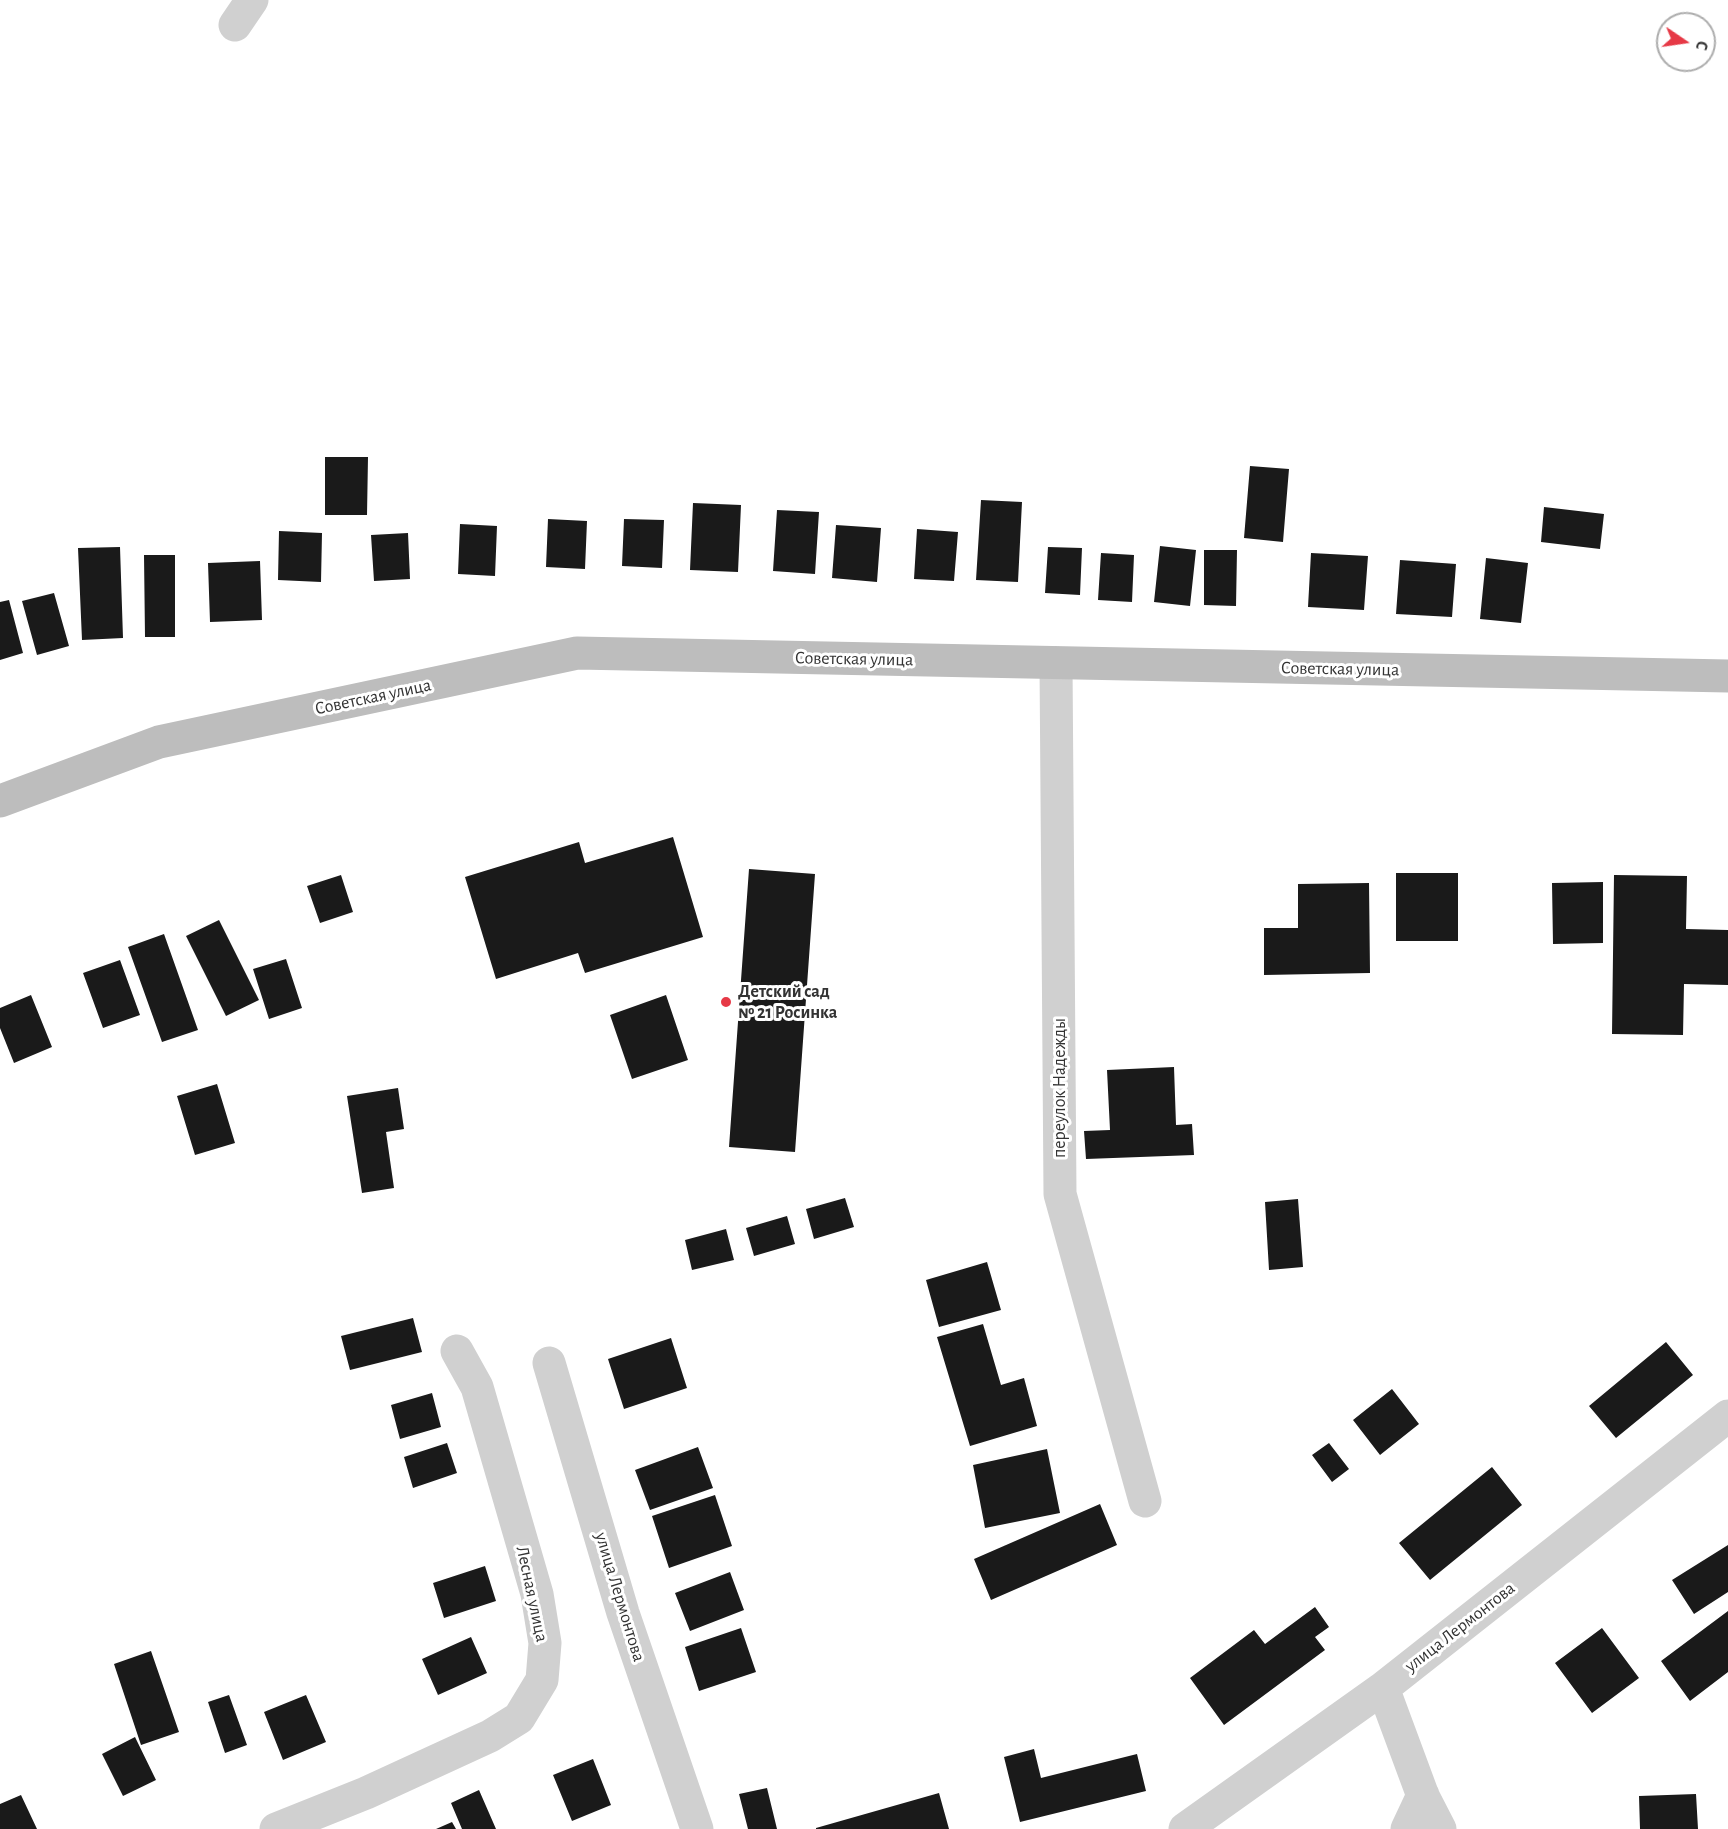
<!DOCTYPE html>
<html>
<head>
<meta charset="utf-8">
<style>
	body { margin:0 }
	#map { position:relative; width:1728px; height:1829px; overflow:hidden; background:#fff; font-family:"Alegreya Sans",sans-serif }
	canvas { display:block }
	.north { position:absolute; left:1656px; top:12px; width:60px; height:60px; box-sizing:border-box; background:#fff; border:2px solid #adadad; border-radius:50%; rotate:103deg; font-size:16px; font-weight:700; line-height:24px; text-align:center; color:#333 }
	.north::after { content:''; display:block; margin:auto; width:21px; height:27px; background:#e63946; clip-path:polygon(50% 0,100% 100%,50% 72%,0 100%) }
</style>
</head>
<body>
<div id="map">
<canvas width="1728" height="1829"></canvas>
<div class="north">С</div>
</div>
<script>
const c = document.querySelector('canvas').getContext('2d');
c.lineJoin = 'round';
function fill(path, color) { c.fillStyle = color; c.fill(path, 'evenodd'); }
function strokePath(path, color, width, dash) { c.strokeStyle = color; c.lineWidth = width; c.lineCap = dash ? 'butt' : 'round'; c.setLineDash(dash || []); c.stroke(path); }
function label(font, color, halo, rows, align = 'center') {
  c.font = font + ' "Alegreya Sans",sans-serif'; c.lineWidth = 6; c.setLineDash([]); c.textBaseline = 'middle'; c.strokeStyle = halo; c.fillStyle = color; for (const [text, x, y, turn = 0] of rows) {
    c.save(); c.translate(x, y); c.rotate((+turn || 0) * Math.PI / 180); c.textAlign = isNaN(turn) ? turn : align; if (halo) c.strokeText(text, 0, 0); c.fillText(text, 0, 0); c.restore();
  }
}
fill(new Path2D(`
	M325,457h43l-1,58h-42z
	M1250,466l39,3 -6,73 -39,-4z
	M981,500l41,2 -4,80 -42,-2z
	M693,503l48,2 -3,67 -48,-2z
	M1544,507l60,7 -4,35 -59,-7z
	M777,510l42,2 -4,62 -42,-3z
	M548,519l39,2 -2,48 -39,-2z
	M624,519l40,1 -2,48 -40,-2z
	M460,524l37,2 -2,50 -37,-2z
	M836,525l45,3 -4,54 -45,-4z
	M917,529l41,3 -4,49 -40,-2z
	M279,531l43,2 -1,49 -43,-2z
	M408,533l2,46 -36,2 -3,-46z
	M1160,546l36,4 -6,56 -36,-4z
	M120,547l3,91 -41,2 -4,-92z
	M1048,547l34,1 -2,47 -35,-2z
	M1204,550h33l-1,56 -32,-1z
	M1101,553l33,2 -2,47 -34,-2z
	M1311,553l57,3 -4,54 -56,-3z
	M144,555h31v82h-30z
	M1486,558l42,5 -7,60 -41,-4z
	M1400,560l56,4 -4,53 -56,-3z
	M260,561l2,59 -52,2 -2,-59z
	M54,593l15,53 -32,9 -15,-54z
	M9,600l14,53 -23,7v-58z
	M673,837l30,100 -118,36 -7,-20 -82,26 -31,-102 114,-35 6,21z
	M749,869l66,5 -20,278 -66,-5z
	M1396,873h62v68h-62z
	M341,875l12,37 -33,11 -13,-37z
	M1614,875l73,1 -1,53 42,1v55l-44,-1 -1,51 -71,-1z
	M1603,882v61l-50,1 -1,-61z
	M1369,883l1,90 -106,2v-47h34v-44z
	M219,920l40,80 -33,16 -40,-80z
	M164,934l34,96 -36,12 -34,-95z
	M286,959l16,49 -33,11 -16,-50z
	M120,960l20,55 -37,13 -20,-55z
	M31,995l21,52 -38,16 -14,-35v-20z
	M666,995l22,65 -56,19 -22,-64z
	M1174,1067l2,58 16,-1 2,31 -108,4 -2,-28 26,-1 -3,-60z
	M217,1084l18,59 -40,12 -18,-59z
	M398,1088l6,41 -18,3 8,56 -32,5 -15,-97z
	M845,1198l9,29 -40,12 -8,-30z
	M1298,1199l5,68 -34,3 -4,-68z
	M787,1216l8,28 -41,12 -8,-28z
	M726,1229l8,31 -42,10 -7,-30z
	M987,1262l14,48 -62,17 -13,-47z
	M413,1318l9,34 -72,18 -9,-34z
	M983,1324l18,61 23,-7 13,48 -67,20 -33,-109z
	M671,1338l16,50 -63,21 -16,-50z
	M1666,1342l27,33 -77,63 -27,-32z
	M1392,1389l27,35 -39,31 -27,-35z
	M432,1393l9,34 -41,12 -9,-34z
	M447,1443l10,30 -44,15 -9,-31z
	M1329,1443l20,26 -17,13 -20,-27z
	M698,1447l15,41 -63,22 -15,-40z
	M1047,1449l13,64 -75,15 -12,-63z
	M1492,1467l30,38 -92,75 -31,-37z
	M715,1495l17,51 -63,22 -17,-52z
	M1100,1504l17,41 -126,55 -17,-41z
	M1728,1545v47l-34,22 -22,-34z
	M485,1566l11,35 -52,17 -11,-35z
	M730,1572l14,38 -54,21 -15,-38z
	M1315,1607l14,20 -14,10 10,13 -101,75 -34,-47 64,-48 11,14z
	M1728,1611v61l-38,29 -29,-40z
	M741,1628l15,44 -57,19 -14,-44z
	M1602,1628l37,50 -47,35 -37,-50z
	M471,1637l16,36 -49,22 -16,-36z
	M151,1651l28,81 -38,13 -27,-81z
	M229,1695l18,50 -22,8 -17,-51z
	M306,1695l20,47 -43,18 -19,-48z
	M135,1737l21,43 -33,16 -21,-42z
	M1034,1749l7,29 96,-24 9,37 -126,31 -16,-65z
	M593,1759l18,46 -39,16 -19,-46z
	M767,1788l10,41h-29l-9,-35z
	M479,1790l17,39h-34l-11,-26z
	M939,1793l10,36h-133v-1z
	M1696,1794l2,35h-58l-1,-33z
	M21,1795l16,34h-37v-25z
	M452,1822l4,7h-20z`), '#1a1a1a');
strokePath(new Path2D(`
	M235,25l17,-25
	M1056,663l4,531 85,307
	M549,1363l74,250 74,216
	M1383,1688l40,108 17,33
	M276,1829l90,-36 124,-57 29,-18 23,-38 3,-37 -8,-49 -60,-207 -20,-36
	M1185,1829l198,-141 345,-272
	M1407,1829l16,-34`), '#d0d0d0', 33);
strokePath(new Path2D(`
	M0,801l159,-59 418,-89 1151,23`), '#bdbdbd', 33);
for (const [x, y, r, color] of [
	[726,1002,6,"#e63946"]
]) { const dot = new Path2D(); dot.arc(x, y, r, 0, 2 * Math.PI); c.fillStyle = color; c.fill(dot); strokePath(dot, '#fff', 2); }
label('18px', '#333', '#fff', [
	["Советская улица",854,659,1],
	["Советская улица",1340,669,1],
	["Советская улица",373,697,-12],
	["переулок Надежды",1060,1088,-90],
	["Лесная улица",532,1594,78],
	["улица Лермонтова",620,1597,73],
	["улица Лермонтова",1460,1627,-38]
]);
label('bold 18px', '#333', '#fff', [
	["Детский сад",738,992],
	["№ 21 Росинка",738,1013]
], 'left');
</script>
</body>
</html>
